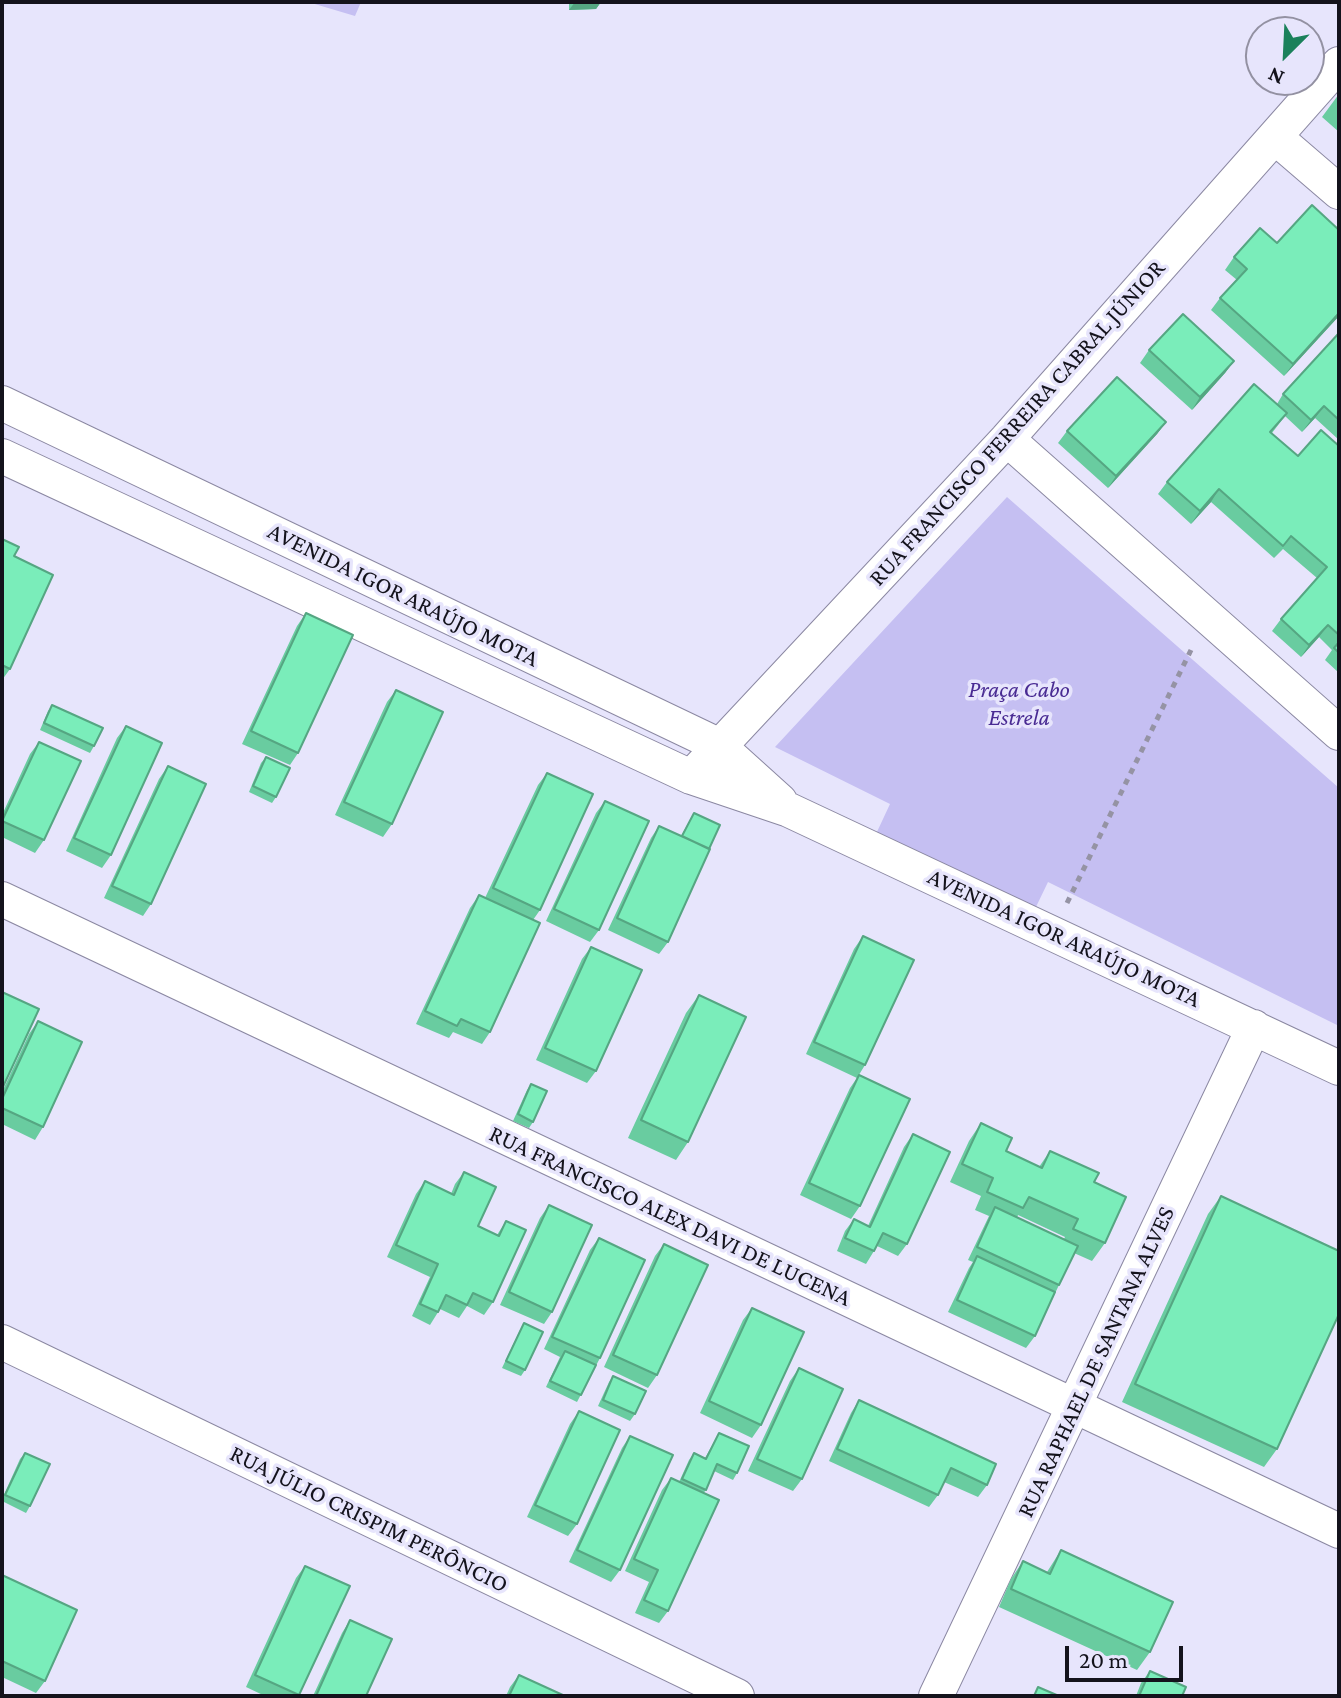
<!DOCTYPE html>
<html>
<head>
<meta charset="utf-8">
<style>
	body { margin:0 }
	#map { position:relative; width:1341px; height:1698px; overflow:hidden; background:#e7e5fc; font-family:"Crimson Pro",serif }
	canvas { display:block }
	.frame { position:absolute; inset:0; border:4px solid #14131c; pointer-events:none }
	.north { position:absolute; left:1245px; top:16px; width:80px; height:80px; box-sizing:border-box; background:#e7e5fc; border:2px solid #9391a2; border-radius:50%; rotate:204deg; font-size:22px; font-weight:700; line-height:32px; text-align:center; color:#14131c }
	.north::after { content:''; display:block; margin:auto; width:28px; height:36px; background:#1b815b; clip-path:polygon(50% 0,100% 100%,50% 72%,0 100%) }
	.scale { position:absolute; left:1065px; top:1646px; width:118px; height:36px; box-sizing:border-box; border:4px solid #14131c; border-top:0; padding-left:10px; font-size:24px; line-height:28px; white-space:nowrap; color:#14131c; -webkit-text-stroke:6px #e7e5fc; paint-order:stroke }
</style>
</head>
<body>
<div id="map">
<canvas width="1341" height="1698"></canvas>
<div class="frame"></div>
<div class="north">N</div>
<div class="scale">20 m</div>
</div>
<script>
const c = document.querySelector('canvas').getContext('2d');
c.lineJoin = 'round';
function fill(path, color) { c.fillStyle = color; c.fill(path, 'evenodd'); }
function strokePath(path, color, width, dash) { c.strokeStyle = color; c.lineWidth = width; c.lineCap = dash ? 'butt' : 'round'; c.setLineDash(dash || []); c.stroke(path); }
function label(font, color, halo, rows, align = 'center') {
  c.font = font + ' "Crimson Pro",serif'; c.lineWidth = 7; c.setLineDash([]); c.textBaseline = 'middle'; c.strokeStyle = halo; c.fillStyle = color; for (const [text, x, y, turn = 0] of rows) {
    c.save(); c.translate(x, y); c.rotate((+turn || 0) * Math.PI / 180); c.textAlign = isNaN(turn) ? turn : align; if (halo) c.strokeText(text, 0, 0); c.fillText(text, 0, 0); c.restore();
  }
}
fill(new Path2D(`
	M308,2h53l-6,14z
	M1007,497l332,291v238l-291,-144 -13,27 -159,-75 14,-30 -115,-57z`), '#c5bff2');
const minor = new Path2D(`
	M1275,137l64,55
	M2,403l716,342 62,56
	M1007,439l332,294
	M2,456l689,321 98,33 550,258
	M691,777l316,-338 332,-375
	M2,899l1337,632
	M2,1342l735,354
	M936,1696l318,-669`);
strokePath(minor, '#8b88a2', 36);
strokePath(new Path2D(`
	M1067,903l124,-253`), '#9593a4', 5, [6, 6]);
strokePath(minor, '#fff', 34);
fill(new Path2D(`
	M569,2h32l-5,7 -27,1z
	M1339,94v38l-17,-15z
	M1339,230v86l-55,60 -73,-66 9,-12 17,-18 -12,-10 9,-13 43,-14z
	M1339,333v107l-24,-22 -13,14 -17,-16 -13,17 26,23 41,-10v227l-14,-13 7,-10 -13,-13 -18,20 -29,-26 9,-12 36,-41 -34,-29 -9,9 -63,-56 -20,22 -33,-30 9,-12 110,-78 6,-10z
	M1149,350l85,11 -9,12 -33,37 -52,-47z
	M1166,422l-9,12 -49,54 -50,-45 9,-12z
	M2,539l12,17 -4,113 -8,11z
	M306,613l-8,140 -8,12 -48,-21 55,-118z
	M396,690l-4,134 -9,13 -48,-22 52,-113z
	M52,705l42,41 -4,7 -50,-23 8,-19z
	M126,726l-15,129 -9,13 -36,-17 51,-113z
	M39,742l5,98 -9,13 -33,-16v-22l28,-61z
	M266,757l10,40 -4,6 -23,-11 12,-29z
	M168,766l-17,138 -8,12 -39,-18 55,-119z
	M547,773l-7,137 -7,10 -43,112 -8,12 -29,-12 -4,6 -33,-14 54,-116 9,-13 6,3 53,-113z
	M605,801l-6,129 -9,12 -44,-21 50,-108z
	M694,813l-26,129 -9,12 -51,-24 43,-92 8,-12 22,10z
	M863,936l2,129 -8,13 -51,-24 48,-105z
	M591,947l5,124 -9,12 -51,-23 46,-101z
	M699,995l-11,147 -12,18 -48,-22 58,-125z
	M38,1021l5,106 -8,13 -33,-16v-32l27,-58z
	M859,1075l1,131 -9,13 -51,-24 50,-107z
	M531,1084l2,38 -4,6 -16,-7 14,-31z
	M981,1123l25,28 33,16 11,-16 44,31 11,61 -13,18 -18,-8 -39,83 -9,12 -78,-36 21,-44 4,-6 -5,-2 21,-44 -14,-6 6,-14 -31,-14 19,-41zM1018,1215l47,22 -1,2 -47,-21z
	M913,1134l-6,110 -9,12 -21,-10 -11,18 -29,-13 8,-20 9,-12 14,7 36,-79z
	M464,1172l14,54 19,9 9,-14 -13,81 -9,13 -17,-9 -8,12 -19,-9 -10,16 -18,-9 18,-39 -43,-20 29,-63 9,-13 26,13 4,-10z
	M1221,1196l56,253 -13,18 -142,-65 86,-188z
	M549,1205l3,107 -8,12 -44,-19 40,-87z
	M599,1238l1,120 -23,44 -31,-15 14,-30 -16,-8 46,-99z
	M664,1244l-7,131 -9,13 -44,-21 51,-111z
	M752,1308l9,117 -9,13 -52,-25 43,-93z
	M524,1323l1,47 -4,6 -19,-8 18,-38z
	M799,1368l3,111 -9,12 -45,-20 42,-90z
	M613,1376l22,38 -5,7 -32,-15 11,-24z
	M859,1400l128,85 -9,12 -34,-15 -6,13 -9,12 -100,-46 22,-48z
	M579,1411l-2,113 -9,12 -41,-19 43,-93z
	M719,1433l18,40 -4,7 -19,-9 -10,22 -36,118 -9,12 -24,-10 14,-31 -24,-11 37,-81 9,-12 8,4 10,-22 5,-7 11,5z
	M630,1436l-10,134 -9,12 -42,-20 53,-114z
	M25,1453l5,53 -4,7 -24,-12v-2l18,-40z
	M1061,1550l89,102 -13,18 -138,-63 12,-28 12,-18 24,11z
	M305,1566l45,20 -51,110h-34l-19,-9 50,-109z
	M2,1575l43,106 -9,12 -34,-16z
	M350,1620l16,76h-53l29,-63z
	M1150,1671l32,25h-46l5,-13z
	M519,1675l46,21h-59l4,-9z`), '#69cca0');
fill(new Path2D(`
	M575,2h26l-5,7 -27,1z
	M1339,313v3l-55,60 9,-12z
	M1234,361l-9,12 -33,37 8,-13z
	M1324,406l-9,12 -13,14 9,-12z
	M1166,422l-9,12 -49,54 8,-12z
	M1219,489l-8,13 -20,22 9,-13z
	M1328,625l-9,12 -18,20 8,-12z`), '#55a682');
const building = new Path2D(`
	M1312,205l27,25v83l-46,51 -73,-66 27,-29 -13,-12 26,-29 17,15z
	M1183,314l51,47 -34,36 -51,-47z
	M1339,333v87l-15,-14 -13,14 -28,-26z
	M1117,377l49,45 -50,54 -49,-45z
	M1254,384l33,29 -17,19 28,24 23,-26 18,16v189l-11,-10 -19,20 -28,-26 46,-52 -36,-31 -8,10 -64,-57 -19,22 -33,-29z
	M2,539l17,8 -5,9 39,19 -43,94 -8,-4z
	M306,613l47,22 -55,118 -47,-22z
	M1339,642v11l-5,-5z
	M396,690l47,22 -51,112 -48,-22z
	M52,705l51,23 -9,18 -50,-23z
	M126,726l36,17 -51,112 -37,-17z
	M39,742l42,19 -37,79 -42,-19z
	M266,757l24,11 -14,29 -23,-11z
	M168,766l38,18 -55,120 -39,-18z
	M547,773l46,21 -53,116 -47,-22z
	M605,801l44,20 -50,109 -45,-21z
	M694,813l26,12 -11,24 -27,-13z
	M659,826l51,23 -42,93 -51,-24z
	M479,895l61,28 -50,109 -29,-13 -4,7 -32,-15z
	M863,936l51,24 -49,105 -51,-23z
	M591,947l51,23 -46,101 -51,-23z
	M2,992l37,17 -37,80z
	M699,995l47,22 -58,125 -47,-22z
	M38,1021l44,21 -39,85 -41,-19v-9z
	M859,1075l51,24 -50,107 -51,-23z
	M531,1084l16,7 -14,31 -15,-8z
	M981,1123l31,15 -6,13 36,17 8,-17 49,22 -5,9 32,15 -21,46 -32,-14 5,-10 -49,-22 -6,11 -36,-16 6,-14 -31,-14z
	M913,1134l37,18 -43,92 -24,-11 -9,18 -29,-13 9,-19 16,8z
	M464,1172l32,15 -18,39 21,10 7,-15 20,9 -33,72 -20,-9 -6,12 -21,-10 -8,17 -18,-8 18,-40 -42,-19 29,-64 29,14z
	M1221,1196l118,55v63l-62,135 -142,-65z
	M549,1205l43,20 -40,87 -43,-20z
	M995,1207l83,39 -19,39 -82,-38z
	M599,1238l46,22 -45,98 -48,-21z
	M664,1244l44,21 -51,110 -44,-20z
	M977,1256l78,36 -20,44 -78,-36z
	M752,1308l52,24 -43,93 -52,-24z
	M524,1323l19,9 -18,38 -19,-9z
	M565,1351l31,14 -15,30 -31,-14z
	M799,1368l44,21 -41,90 -45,-20z
	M613,1376l33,15 -11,23 -32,-14z
	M859,1400l137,64 -9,21 -36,-17 -13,27 -101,-46z
	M579,1411l41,19 -43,94 -42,-19z
	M719,1433l30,13 -12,27 -20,-9 -11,26 -24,-11 12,-26 12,6z
	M630,1436l43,19 -53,115 -43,-20z
	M25,1453l25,11 -20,42 -25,-11z
	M671,1478l48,22 -51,111 -24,-11 14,-30 -24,-11z
	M1061,1550l112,52 -23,50 -139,-63 12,-28 27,13z
	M305,1566l45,20 -51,109 -44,-20z
	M2,1575l75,35 -32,71 -43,-20z
	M350,1620l42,19 -26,57h-50z
	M1150,1671l36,16 -4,9h-43z
	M519,1675l46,21h-56z
	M1038,1687l21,9h-25z`);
fill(building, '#7aedba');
strokePath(building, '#55a682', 2);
label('24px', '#14131c', '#e7e5fc', [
	["RUA FRANCISCO FERREIRA CABRAL JÚNIOR",1017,423,-48],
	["AVENIDA IGOR ARAÚJO MOTA",403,595,26],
	["AVENIDA IGOR ARAÚJO MOTA",1064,938,25],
	["RUA FRANCISCO ALEX DAVI DE LUCENA",670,1216,25],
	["RUA RAPHAEL DE SANTANA ALVES",1096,1362,-65],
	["RUA JÚLIO CRISPIM PERÔNCIO",369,1519,26]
]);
label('italic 24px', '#492b93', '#e7e5fc', [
	["Praça Cabo",1019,690],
	["Estrela",1019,718]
]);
</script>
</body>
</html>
